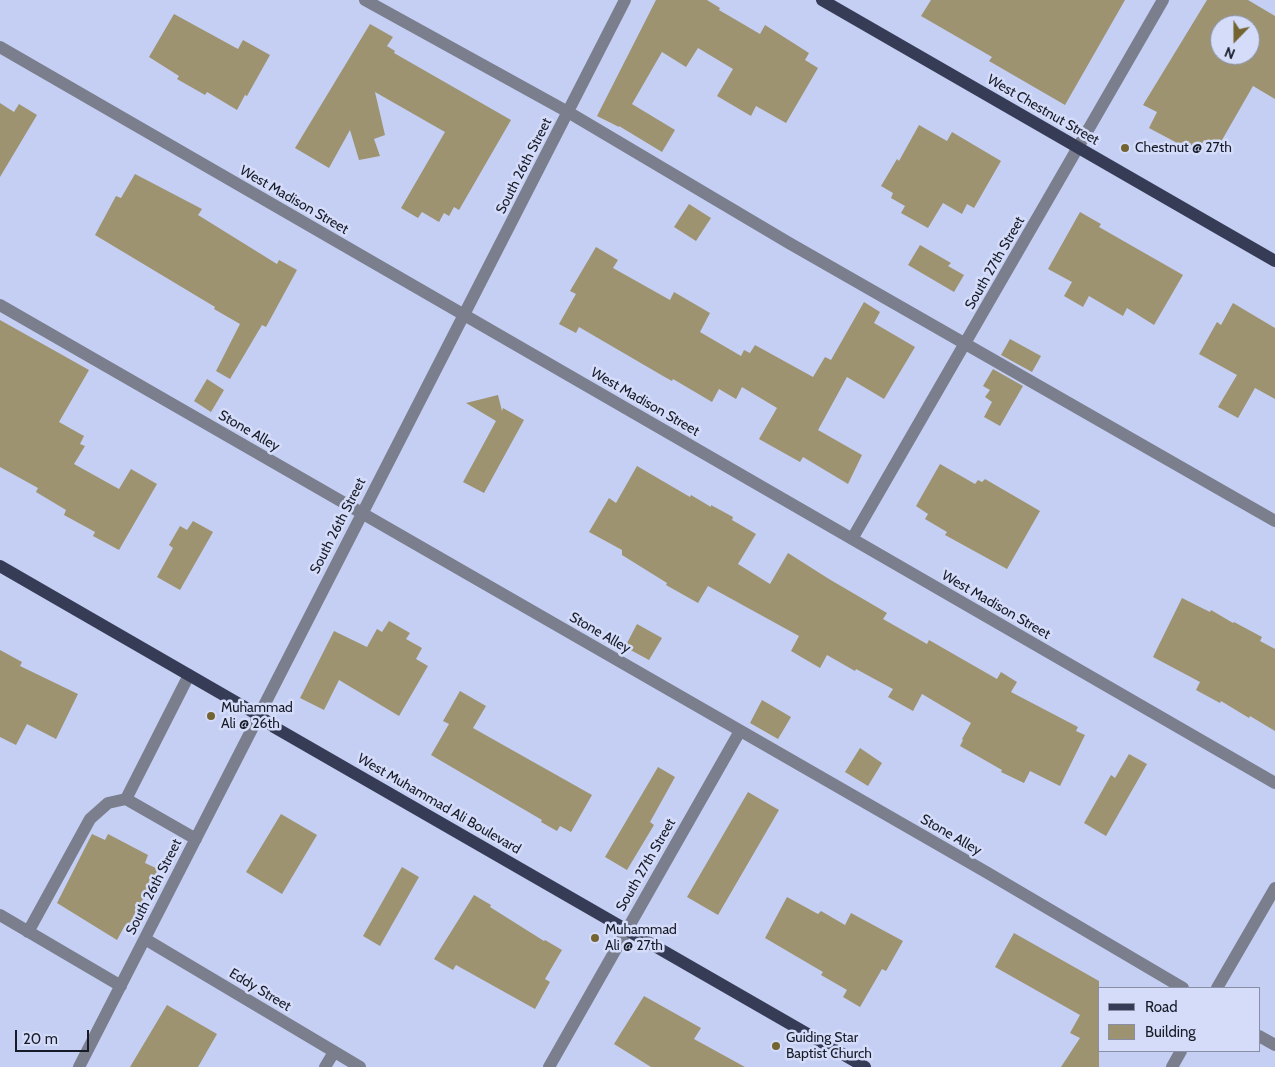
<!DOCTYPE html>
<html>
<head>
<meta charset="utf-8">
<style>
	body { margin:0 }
	#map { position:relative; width:1275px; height:1067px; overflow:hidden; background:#c4cff3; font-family:Cabin,sans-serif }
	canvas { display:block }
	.legend { position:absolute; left:1098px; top:987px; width:162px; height:65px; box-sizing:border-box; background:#d4dcf9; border:1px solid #888fa5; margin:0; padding:6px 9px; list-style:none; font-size:15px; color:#171b27 }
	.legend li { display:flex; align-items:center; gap:10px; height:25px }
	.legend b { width:25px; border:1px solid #888fa5 }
	.north { position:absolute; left:1210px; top:15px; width:50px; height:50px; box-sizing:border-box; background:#d4dcf9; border:1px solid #888fa5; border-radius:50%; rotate:202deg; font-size:14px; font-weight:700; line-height:20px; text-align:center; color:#171b27 }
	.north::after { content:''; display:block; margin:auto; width:18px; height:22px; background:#746432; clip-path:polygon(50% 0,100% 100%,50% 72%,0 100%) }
	.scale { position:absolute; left:15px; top:1030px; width:74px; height:22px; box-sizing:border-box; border:2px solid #171b27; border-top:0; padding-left:6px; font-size:15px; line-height:18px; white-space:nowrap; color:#171b27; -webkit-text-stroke:4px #d4dcf9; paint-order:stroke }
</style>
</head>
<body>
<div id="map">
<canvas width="1275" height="1067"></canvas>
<ul class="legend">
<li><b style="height:6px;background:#363c55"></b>Road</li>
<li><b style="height:14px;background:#9e9370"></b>Building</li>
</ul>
<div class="north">N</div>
<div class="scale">20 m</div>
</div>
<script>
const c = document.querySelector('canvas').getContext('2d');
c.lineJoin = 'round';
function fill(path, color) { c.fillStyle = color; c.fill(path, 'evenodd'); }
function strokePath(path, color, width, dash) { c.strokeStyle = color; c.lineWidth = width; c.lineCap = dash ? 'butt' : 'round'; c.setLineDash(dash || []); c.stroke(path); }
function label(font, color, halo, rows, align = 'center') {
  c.font = font + ' Cabin,sans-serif'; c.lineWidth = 5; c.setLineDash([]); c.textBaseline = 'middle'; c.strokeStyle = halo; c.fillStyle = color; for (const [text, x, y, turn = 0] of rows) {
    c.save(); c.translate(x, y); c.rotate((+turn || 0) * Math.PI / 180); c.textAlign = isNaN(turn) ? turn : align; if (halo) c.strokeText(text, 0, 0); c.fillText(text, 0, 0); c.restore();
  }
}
fill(new Path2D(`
	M656,0h51l13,8 -1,2 41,24 5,-9 44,28 -4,7 13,8 -32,55 -30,-17 -5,10 -34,-20 16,-27 -35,-21 -12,19 -24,-15 -30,52 43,26 -13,22 -43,-26v1l-22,-11z
	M931,0h194l-60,105 -76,-44 3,-4 -71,-41z
	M1207,0h41l27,16v83l-22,-13 -35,61 -14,-7 -8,13 -47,-25 8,-16 -14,-7zM1220,25h30v30h-30z
	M174,14l64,35 5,-9 27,15 -23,41 -2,-1 -8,15 -30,-18 -2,3 -28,-16 2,-3 -30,-19z
	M370,24l23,13 -6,9 8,5 -1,2 117,67 -52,90 -5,-3 -5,9 -5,-3 -5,9 -17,-10 -4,6 -17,-10 44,-76 -70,-40 10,43 -11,4 6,17 -21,4 -9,-30 -21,38 -34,-20z
	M0,103l14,9 5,-8 18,11 -37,62z
	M919,125l28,16 5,-9 49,29 -27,47 -7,-4 -5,10 -19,-11 -15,25 -27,-15 4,-7 -14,-8 2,-5 -12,-7 16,-27 2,2z
	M135,174l67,35 -4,6 79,49 2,-4 18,10 -31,57 -4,-2 -32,54 -14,-8 24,-47 -26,-15 1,-2 -120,-72 21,-39 5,2z
	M689,204l22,14 -15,23 -22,-14z
	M1080,212l21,12 -2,3 84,48 -29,50 -27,-17 -4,8 -34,-20 -6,11 -19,-11 8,-14 -24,-13z
	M920,245l31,18 -3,3 16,9 -10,17 -46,-27z
	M596,247l22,13 -5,8 57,32 4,-8 36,21 -10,19 41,24 3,-6 6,3 5,-8 58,32 12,-20 6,3 33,-58 16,10 -6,11 41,24 -31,52 -37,-22 -29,53 44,25 -14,29 -45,-27 -3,5 -41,-23 18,-31 -35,-21 -6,12 -17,-10 -7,13 -39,-23 -1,2 -9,-5 -84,-49 -3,6 -17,-9 17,-30 -6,-3z
	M1233,303l42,25v71l-20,-11 -17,30 -20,-11 19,-32 -38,-21 18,-32 4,3z
	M0,320l89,50 -30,52 25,14 -4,8 5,2 -11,18 45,25 12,-20 26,15 -38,66 -26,-14 2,-4 -31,-17 2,-5 -30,-18 2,-4 -38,-21z
	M1010,339l31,17 -9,16 -31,-17z
	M993,369l30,17 -23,40 -16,-9 8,-15 -7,-5 5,-7 -7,-4z
	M207,379l17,11 -13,22 -17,-11z
	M498,395l4,16 1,-3 21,12 -40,73 -21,-11 33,-61 -30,-18z
	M940,464l35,20 3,-4 4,2 3,-3 55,32 -33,58 -62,-34 2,-3 -22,-13 3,-5 -12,-8z
	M637,466l53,31 1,-2 20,12v-2l22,12 -1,3 24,14 -18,30 32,20 18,-31 41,26 58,34 -4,6 44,25 2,-4 68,39 4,-7 16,10 -6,10 67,35 -2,4 9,4 -25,51 -30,-15 -6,12 -23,-11 1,-2 -42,-24 3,-6 -1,-1 9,-16 -49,-29 -9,17 -25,-14 5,-8 -37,-20 -1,2 -28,-16 -7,13 -29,-17 8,-15 -91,-50 -10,17 -32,-18 1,-2 -45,-28v-5l-33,-18 20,-34 7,5z
	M193,521l20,11 -33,58 -23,-13 16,-29 -4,-3 11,-19 7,4z
	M1182,598l28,14 1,-2 22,13 1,-1 28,15 -2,4 15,8v82l-25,-15 -1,2 -28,-17 -1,2 -24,-13 4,-8 -47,-25z
	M389,621l21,12 -4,6 16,9 -6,11 12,7 -29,50 -60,-36 -15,30 -24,-12 34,-67 33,16 10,-18 5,3z
	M637,624l25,14 -13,22 -24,-13z
	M0,650l22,12 -2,4 58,28 -22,45 -29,-15 -11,21 -16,-8z
	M460,691l26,15 -13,22 119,67 -21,37 -11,-6 -3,5 -16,-9 1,-2 -111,-65 18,-31 -6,-3z
	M762,700l29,17 -13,22 -28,-16z
	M860,748l22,15 -14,23 -23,-14z
	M1129,754l18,10 -41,72 -22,-13 27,-48 4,3z
	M658,767l17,10 -25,45 4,3 -27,45 -22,-13z
	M748,792l31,18 -61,105 -31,-18z
	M281,814l36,21 -35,59 -36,-22z
	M92,834l13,6 3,-6 40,21 -3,8 13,6 -30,60 -4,-2 -7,13 -60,-37z
	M402,867l17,10 -39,69 -17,-10z
	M474,895l17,10 -1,2 54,34 1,-1 17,10 -17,29 5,3 -15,27 -79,-44 -3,5 -19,-11z
	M787,897l31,17 3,-3 24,14 6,-12 52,28 -17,30 -4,-2 -22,38 -17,-10 4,-7 -26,-15 2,-3 -58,-34z
	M1014,933l85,48v86h-38l19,-29 -10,-5 10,-18 -85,-48z
	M644,996l57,32 -7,11 51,28h-94l-37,-23z
	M167,1005l50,29 -19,33h-68z`), '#9e9370');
strokePath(new Path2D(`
	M365,0l203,112 221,131 486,278
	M0,47l1275,736
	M0,305l986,567 197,116
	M852,539l311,-539
	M126,799l63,-124
	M0,915l121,71
	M28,932l62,-113 18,-16 18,-4 70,40
	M145,939l215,128
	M1217,988l58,-100
	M1259,1036l16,9
	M79,1067l546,-1067
	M325,1067l9,-15
	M549,1067l191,-336
	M1172,1067l9,-16`), '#7a7e8d', 12);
strokePath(new Path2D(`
	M822,0l453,261
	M0,566l260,150 14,11 591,340`), '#363c55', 12);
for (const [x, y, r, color] of [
	[1125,148,5,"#746432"],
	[211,716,5,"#746432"],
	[595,938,5,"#746432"],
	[776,1046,5,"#746432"]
]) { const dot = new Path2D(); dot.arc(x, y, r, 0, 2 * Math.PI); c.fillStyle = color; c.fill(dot); strokePath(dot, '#d4dcf9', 2); }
label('14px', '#171b27', '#d4dcf9', [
	["West Chestnut Street",1043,110,30],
	["South 26th Street",524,166,-63],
	["West Madison Street",294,200,30],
	["South 27th Street",995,263,-60],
	["West Madison Street",645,402,30],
	["Stone Alley",249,431,30],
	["South 26th Street",338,526,-63],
	["West Madison Street",996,605,30],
	["Stone Alley",600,633,30],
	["West Muhammad Ali Boulevard",439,804,30],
	["Stone Alley",951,835,30],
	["South 27th Street",646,865,-60],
	["South 26th Street",154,887,-63],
	["Eddy Street",260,990,31]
]);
label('14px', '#171b27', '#d4dcf9', [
	["Chestnut @ 27th",1135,148],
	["Muhammad",221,708],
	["Ali @ 26th",221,724],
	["Muhammad",605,930],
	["Ali @ 27th",605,946],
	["Guiding Star",786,1038],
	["Baptist Church",786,1054]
], 'left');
</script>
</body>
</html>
